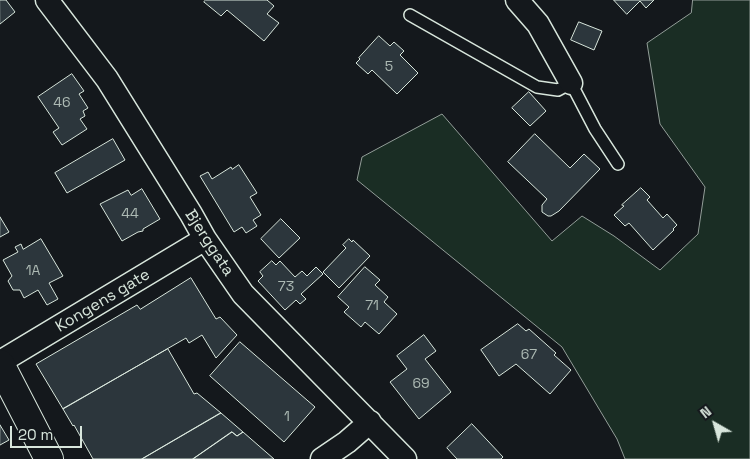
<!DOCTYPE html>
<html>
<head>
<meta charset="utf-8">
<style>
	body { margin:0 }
	#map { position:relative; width:750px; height:459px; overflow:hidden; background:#14181c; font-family:"Space Grotesk",sans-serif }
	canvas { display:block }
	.north { position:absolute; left:690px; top:399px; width:50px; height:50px; -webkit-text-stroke:4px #14181c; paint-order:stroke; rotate:322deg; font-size:14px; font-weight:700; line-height:20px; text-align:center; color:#d8e6dc }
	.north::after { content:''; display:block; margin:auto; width:18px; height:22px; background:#d8e6dc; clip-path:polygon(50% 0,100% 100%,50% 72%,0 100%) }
	.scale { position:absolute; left:10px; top:426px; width:72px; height:22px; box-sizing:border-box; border:2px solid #d8e6dc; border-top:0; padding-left:6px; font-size:15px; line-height:18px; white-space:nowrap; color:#d8e6dc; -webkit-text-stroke:4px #14181c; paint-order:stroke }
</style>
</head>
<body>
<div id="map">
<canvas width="750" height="459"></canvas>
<div class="north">N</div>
<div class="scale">20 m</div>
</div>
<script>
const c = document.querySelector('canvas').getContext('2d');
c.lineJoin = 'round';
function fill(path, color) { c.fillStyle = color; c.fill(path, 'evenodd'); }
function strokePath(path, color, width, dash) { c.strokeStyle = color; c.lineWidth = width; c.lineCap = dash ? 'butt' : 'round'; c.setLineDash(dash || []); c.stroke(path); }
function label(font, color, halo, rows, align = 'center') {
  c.font = font + ' "Space Grotesk",sans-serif'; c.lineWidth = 4; c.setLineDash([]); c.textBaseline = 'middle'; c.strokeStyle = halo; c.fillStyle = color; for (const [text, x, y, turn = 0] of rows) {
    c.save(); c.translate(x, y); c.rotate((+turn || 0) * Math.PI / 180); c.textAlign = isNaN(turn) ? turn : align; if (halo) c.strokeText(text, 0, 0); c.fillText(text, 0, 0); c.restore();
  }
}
const green = new Path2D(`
	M693,0h57v459h-125l-8,-20 -55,-92 -205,-167 5,-23 80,-43 110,127 30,-25 32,20 46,34 38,-36 7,-47 -45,-63 -13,-81 44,-30z`);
fill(green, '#1a2d24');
strokePath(green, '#939e99', 1);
const building = new Path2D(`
	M0,0h6l9,12 -15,12z
	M206,0h61l7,6 -7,8 12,9 -15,18 -37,-31 -6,6 -17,-14z
	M614,0h40l-8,8 -6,-7 -13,13z
	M579,22l23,9 -8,19 -23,-10z
	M379,36l11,10 4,-4 10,9 -4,4 18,18 -21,21 -25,-24 -4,4 -12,-11 4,-4 -1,-1z
	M72,74l12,17 -5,3 9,14 -5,3 2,5 -5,3 7,10 -25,16 -9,-13 6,-4 -21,-31z
	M529,92l17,19 -16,15 -18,-18z
	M535,134l35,34 14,-14 16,15 -41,42 -8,5h-3l-6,-4v-7l5,-6 -39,-37z
	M113,139l12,21 -58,33 -12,-20z
	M239,165l18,28 -7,4 11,18 -8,5 4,6 -11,7 -4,-6 -8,5 -34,-56 8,-4 4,7 19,-12 1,2z
	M641,188l9,9 -3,3 16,18 4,-4 10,11 -4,4 1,1 -21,20 -24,-27 -4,3 -11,-11 10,-9 -2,-1z
	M142,189l18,30 -17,10v2l-5,1 -16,9 -22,-37 28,-14 3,5z
	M0,217l9,15 -9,5z
	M281,219l19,19 -21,20 -18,-19z
	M41,239l22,37 -14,7 9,16 -11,6 -9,-15 -14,8 -4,-8h-7l-5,-9 4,-5 -9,-16 15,-8 -3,-5 6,-3 2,5z
	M349,239l3,3 1,-2 17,16 -31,32 -16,-16 23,-24 -3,-3z
	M272,261l4,4 4,-4 15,16 7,-6 5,5 9,-9 7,7 -22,20 5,5 -6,5 -4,-4 -11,10 -27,-29 5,-5 -3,-4z
	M365,267l15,13 -5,5 13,12 -4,5 13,12 -18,20 -14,-12 -4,5 -17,-15 5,-5 -11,-10z
	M191,278l25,41 4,-2 17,18 -21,23 -14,-23 -13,8 -3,-5 -123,71 -27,-45 101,-59 3,4z
	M518,324l8,7 3,-2 27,24 -2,2 17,15 -21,24 -34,-30 -17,12 -18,-26z
	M424,335l12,16 -11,8 26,33 -32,27 -29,-37 17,-13 -10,-13z
	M240,342l75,65 -31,35 -74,-66z
	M168,349l26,45 3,-1 24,20 -79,46h-49l-19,-34 -1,1 -10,-17z
	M221,413l22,19 -6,4 -5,-4 -39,27h-51z
	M472,424l31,33 -2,2h-44l-10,-11z
	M0,425l9,15 -9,5z
	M232,432l5,4 6,-4 31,27h-81z`);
fill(building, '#2c363c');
strokePath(building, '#d8e6dc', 1);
const service = new Path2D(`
	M410,15l127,72 21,3 13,-7 24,46 23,35`);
const minor = new Path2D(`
	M47,0l60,79 84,135 14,25 38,55 162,165
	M517,0l21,24 33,59
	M0,362l205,-123
	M322,459l25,-17 23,-20`);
const tertiary = new Path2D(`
	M0,364l49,95`);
strokePath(service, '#d8e6dc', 14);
strokePath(minor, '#d8e6dc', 25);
strokePath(tertiary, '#d8e6dc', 30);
strokePath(service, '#14181c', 11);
strokePath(minor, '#14181c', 22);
strokePath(tertiary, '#14181c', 28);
label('14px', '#adbab4', null, [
	["5",389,67],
	["46",62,103],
	["44",130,214],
	["1A",33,271],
	["73",286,287],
	["71",372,306],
	["67",529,355],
	["69",421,384],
	["1",287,417]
]);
label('16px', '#d8e6dc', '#14181c', [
	["Bjerggata",209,243,57],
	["Kongens gate",103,301,-31]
]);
</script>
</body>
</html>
